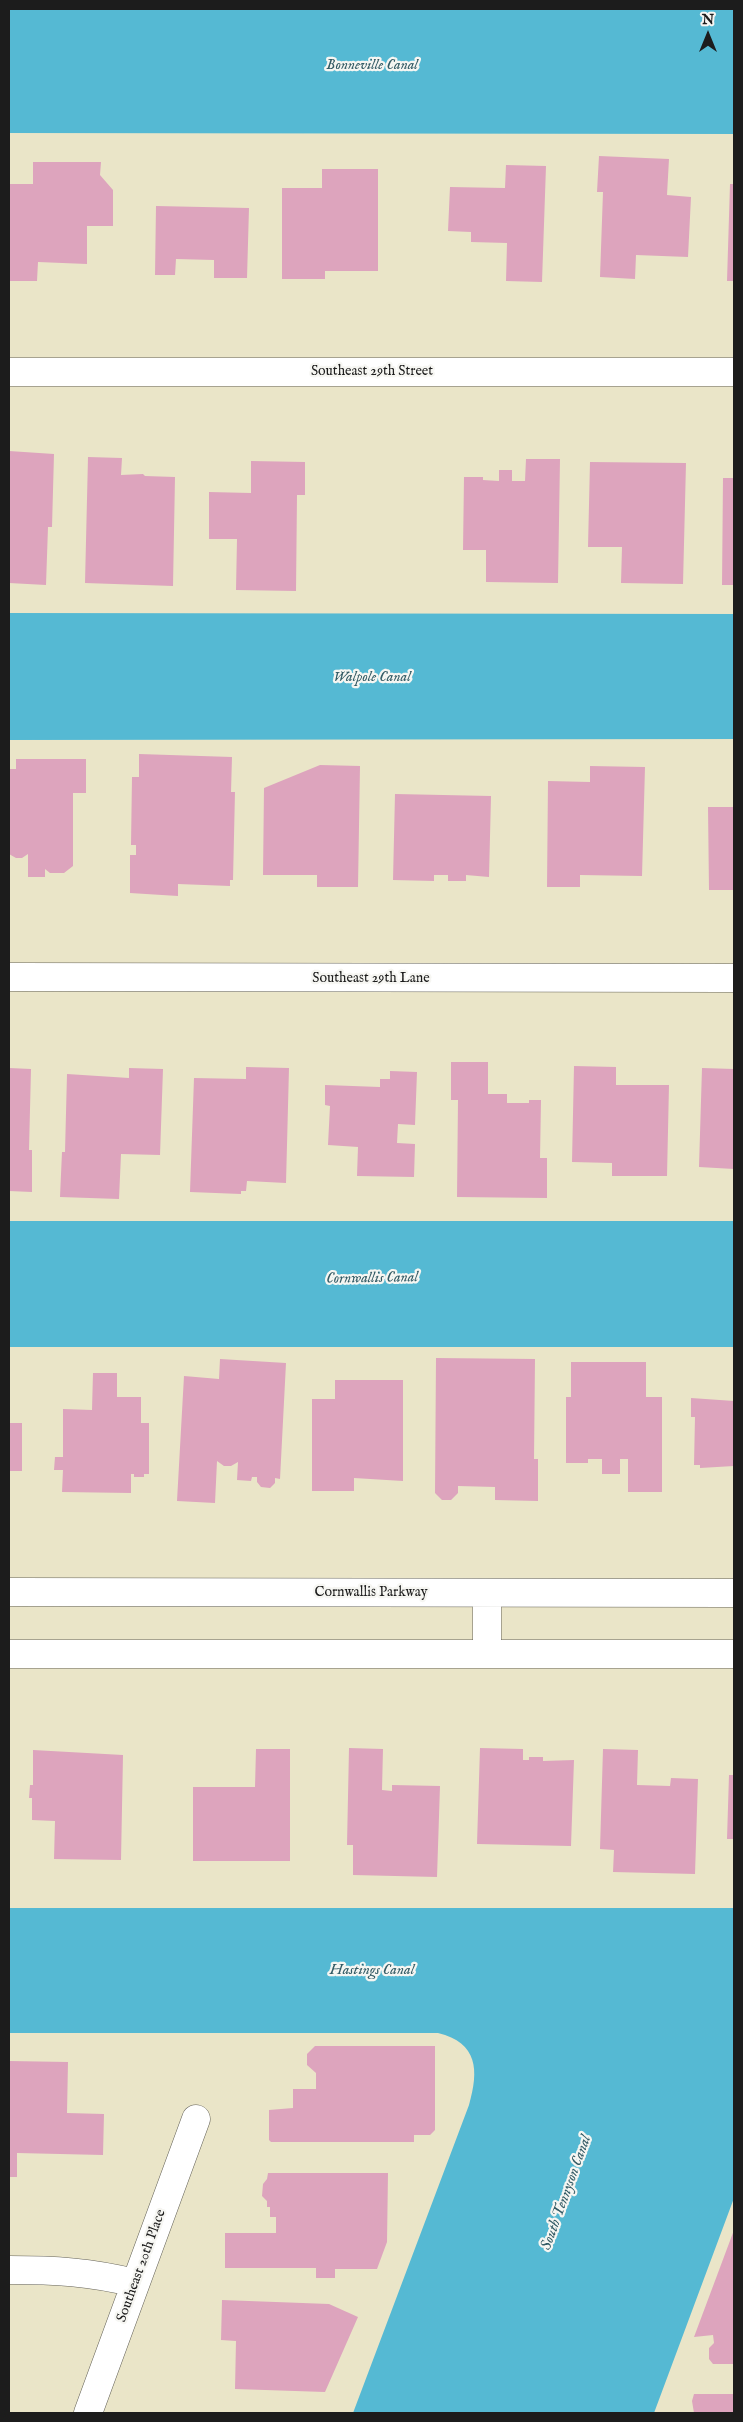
<!DOCTYPE html>
<html>
<head>
<meta charset="utf-8">
<style>
	body { margin:0 }
	#map { position:relative; width:743px; height:2422px; overflow:hidden; background:#eae5c8; font-family:"IM FELL English",serif }
	canvas { display:block }
	.frame { position:absolute; inset:0; border:10px solid #1c1c1c; pointer-events:none }
	.north { position:absolute; left:683px; top:10px; width:50px; height:50px; -webkit-text-stroke:4px #f6f6f2; paint-order:stroke; rotate:0deg; font-size:14px; font-weight:700; line-height:20px; text-align:center; color:#1c1c1c }
	.north::after { content:''; display:block; margin:auto; width:18px; height:22px; background:#1c1c1c; clip-path:polygon(50% 0,100% 100%,50% 72%,0 100%) }
</style>
</head>
<body>
<div id="map">
<canvas width="743" height="2422"></canvas>
<div class="frame"></div>
<div class="north">N</div>
</div>
<script>
const c = document.querySelector('canvas').getContext('2d');
c.lineJoin = 'round';
function fill(path, color) { c.fillStyle = color; c.fill(path, 'evenodd'); }
function strokePath(path, color, width, dash) { c.strokeStyle = color; c.lineWidth = width; c.lineCap = dash ? 'butt' : 'round'; c.setLineDash(dash || []); c.stroke(path); }
function label(font, color, halo, rows, align = 'center') {
  c.font = font + ' "IM FELL English",serif'; c.lineWidth = 4.5; c.setLineDash([]); c.textBaseline = 'middle'; c.strokeStyle = halo; c.fillStyle = color; for (const [text, x, y, turn = 0] of rows) {
    c.save(); c.translate(x, y); c.rotate((+turn || 0) * Math.PI / 180); c.textAlign = isNaN(turn) ? turn : align; if (halo) c.strokeText(text, 0, 0); c.fillText(text, 0, 0); c.restore();
  }
}
fill(new Path2D(`
	M9,9h725v125l-725,-1z
	M9,613l725,1v125l-725,1z
	M9,1221h725v126h-725z
	M9,1908h725v290l-80,215h-301l116,-308c10,-35 9,-62 -31,-72h-429z`), '#55b9d3');
fill(new Path2D(`
	M599,156l70,3 -2,36 24,2 -3,60 -52,-2 -1,24 -35,-2 3,-85h-6z
	M33,162h68l-1,13 13,15v36h-26v38l-49,-2 -1,19h-28v-97h24z
	M506,165l40,1 -4,116 -36,-1 1,-38 -36,-1v-10l-23,-1 2,-44 55,1z
	M322,169h56v102h-53v8h-43v-91h40z
	M730,184h4v97h-7z
	M156,206l93,2 -2,70h-33v-18l-38,-1 -1,16h-20z
	M9,451l45,3 -2,73h-4l-2,58 -37,-2z
	M88,457l34,1 -1,17 22,-1 2,2 30,1 -2,109 -88,-3z
	M526,459h34l-2,124 -72,-1v-32h-23l1,-73h19v3l16,1v-11h13v11h13z
	M251,461l54,1v33h-8l-1,96 -60,-1 1,-51h-28v-47l42,1z
	M590,462l96,1 -3,121 -62,-1 1,-36h-34z
	M723,478h11v107h-12z
	M139,754l93,3 -1,35h4l-2,88h-3v6l-52,-2v12l-48,-3v-38h6v-10h-5l1,-68h7z
	M16,759h70v34h-13v73l-9,7h-14l-5,-4v8h-17v-23l-6,4h-6l-7,-4v-85h7z
	M320,765l40,1 -2,121h-41v-12h-54l1,-87z
	M590,766l55,1 -3,109 -62,-1v12h-33l1,-106 42,1z
	M395,794l96,2 -2,81 -23,-2v6h-18v-6h-14v6l-41,-1z
	M708,807h26v83h-25z
	M451,1062h37v32h19v9h22v-3h12l-1,58h7v40l-90,-1 1,-97h-7z
	M574,1066l42,1v18h53l-2,91h-55v-13l-40,-1z
	M246,1067l43,1 -3,115 -39,-2 -1,10h-5v3l-51,-2 4,-114 52,1z
	M9,1068l22,1 -2,81h3v42l-23,-1z
	M129,1068l34,1 -3,86 -39,-1 -2,45 -59,-2 2,-45h3l2,-78 62,4z
	M702,1068l32,1v100l-35,-2z
	M390,1071l27,1 -2,53 -17,-1 -1,19 18,1 -1,33 -57,-1 1,-29 -30,-2 2,-39 -5,-1v-20l55,2v-8h10z
	M436,1358l99,1 -1,100h4v42l-43,-1v-13l-37,-1v7l-7,7h-9l-7,-7z
	M220,1359l66,4 -6,116 -5,-1v5l-5,5 -9,-1 -4,-5v-5h-5l-1,4 -14,-1 1,-18 -7,4h-7l-7,-5 -2,42 -38,-2 7,-125 35,3z
	M571,1362h75v35h16v95h-34v-33h-8v15h-18v-15h-14v4h-22v-66h5z
	M93,1373h24v24h24v26h8v51h-5v3h-10v-3h-3v19l-69,-1 1,-22h-9l1,-13h8v-48l29,1z
	M335,1380h68v101l-49,-3v13h-42v-92h23z
	M691,1398l43,3v65l-34,2v-3h-6l1,-48h-4z
	M9,1423h13v48h-13z
	M349,1748l34,1 -1,41 10,1v-6l48,1 -3,91 -84,-2v-30h-6z
	M480,1748l43,1v11h6v-3h14v4l31,-1 -3,86 -94,-2z
	M256,1749h34v112h-97v-74h62z
	M603,1749l35,1 -1,35 33,1 1,-8 27,1 -3,95 -82,-2 1,-22 -14,-1z
	M33,1750l90,5 -2,105 -67,-1 1,-38 -23,-1v-22h-3l1,-13h3z
	M729,1775h5v64h-7z
	M315,2046h120v84l-5,5h-16v7h-143l-2,-2v-30l24,-2v-19h23v-16l-9,-8v-11z
	M9,2061l59,1 -1,51 37,1 -1,41 -86,-2v24h-8z
	M268,2173h120l-1,69 -10,27h-42v9h-19v-10h-91v-35h51v-16h-6v-10h-3v-6l-5,-5 1,-12 4,-5z
	M734,2230v134h-21l-4,-5v-11l5,-5 -1,-8 -19,2z
	M222,2300l107,4 29,13 -33,75 -90,-3 1,-48 -15,-1z
	M694,2394h40v19h-40l-2,-12z`), '#dda4bd');
const minor = new Path2D(`
	M9,372h725
	M9,977l725,1
	M9,1592l725,1
	M487,1593v61
	M9,1654h725
	M9,2270c46,0 81,2 126,13
	M88,2413l108,-294`);
strokePath(minor, '#646258', 29);
strokePath(minor, '#fff', 28);
label('14px', '#1c1c1c', '#f6f6f2', [
	["Southeast 29th Street",372,372],
	["Southeast 29th Lane",371,979],
	["Cornwallis Parkway",371,1593],
	["Southeast 20th Place",142,2266,-70]
]);
label('italic 15px', '#335b65', '#f6f6f2', [
	["Bonneville Canal",372,66],
	["Walpole Canal",372,678],
	["Cornwallis Canal",372,1279,-1],
	["Hastings Canal",372,1971],
	["South Tennyson Canal",567,2193,-70]
]);
</script>
</body>
</html>
